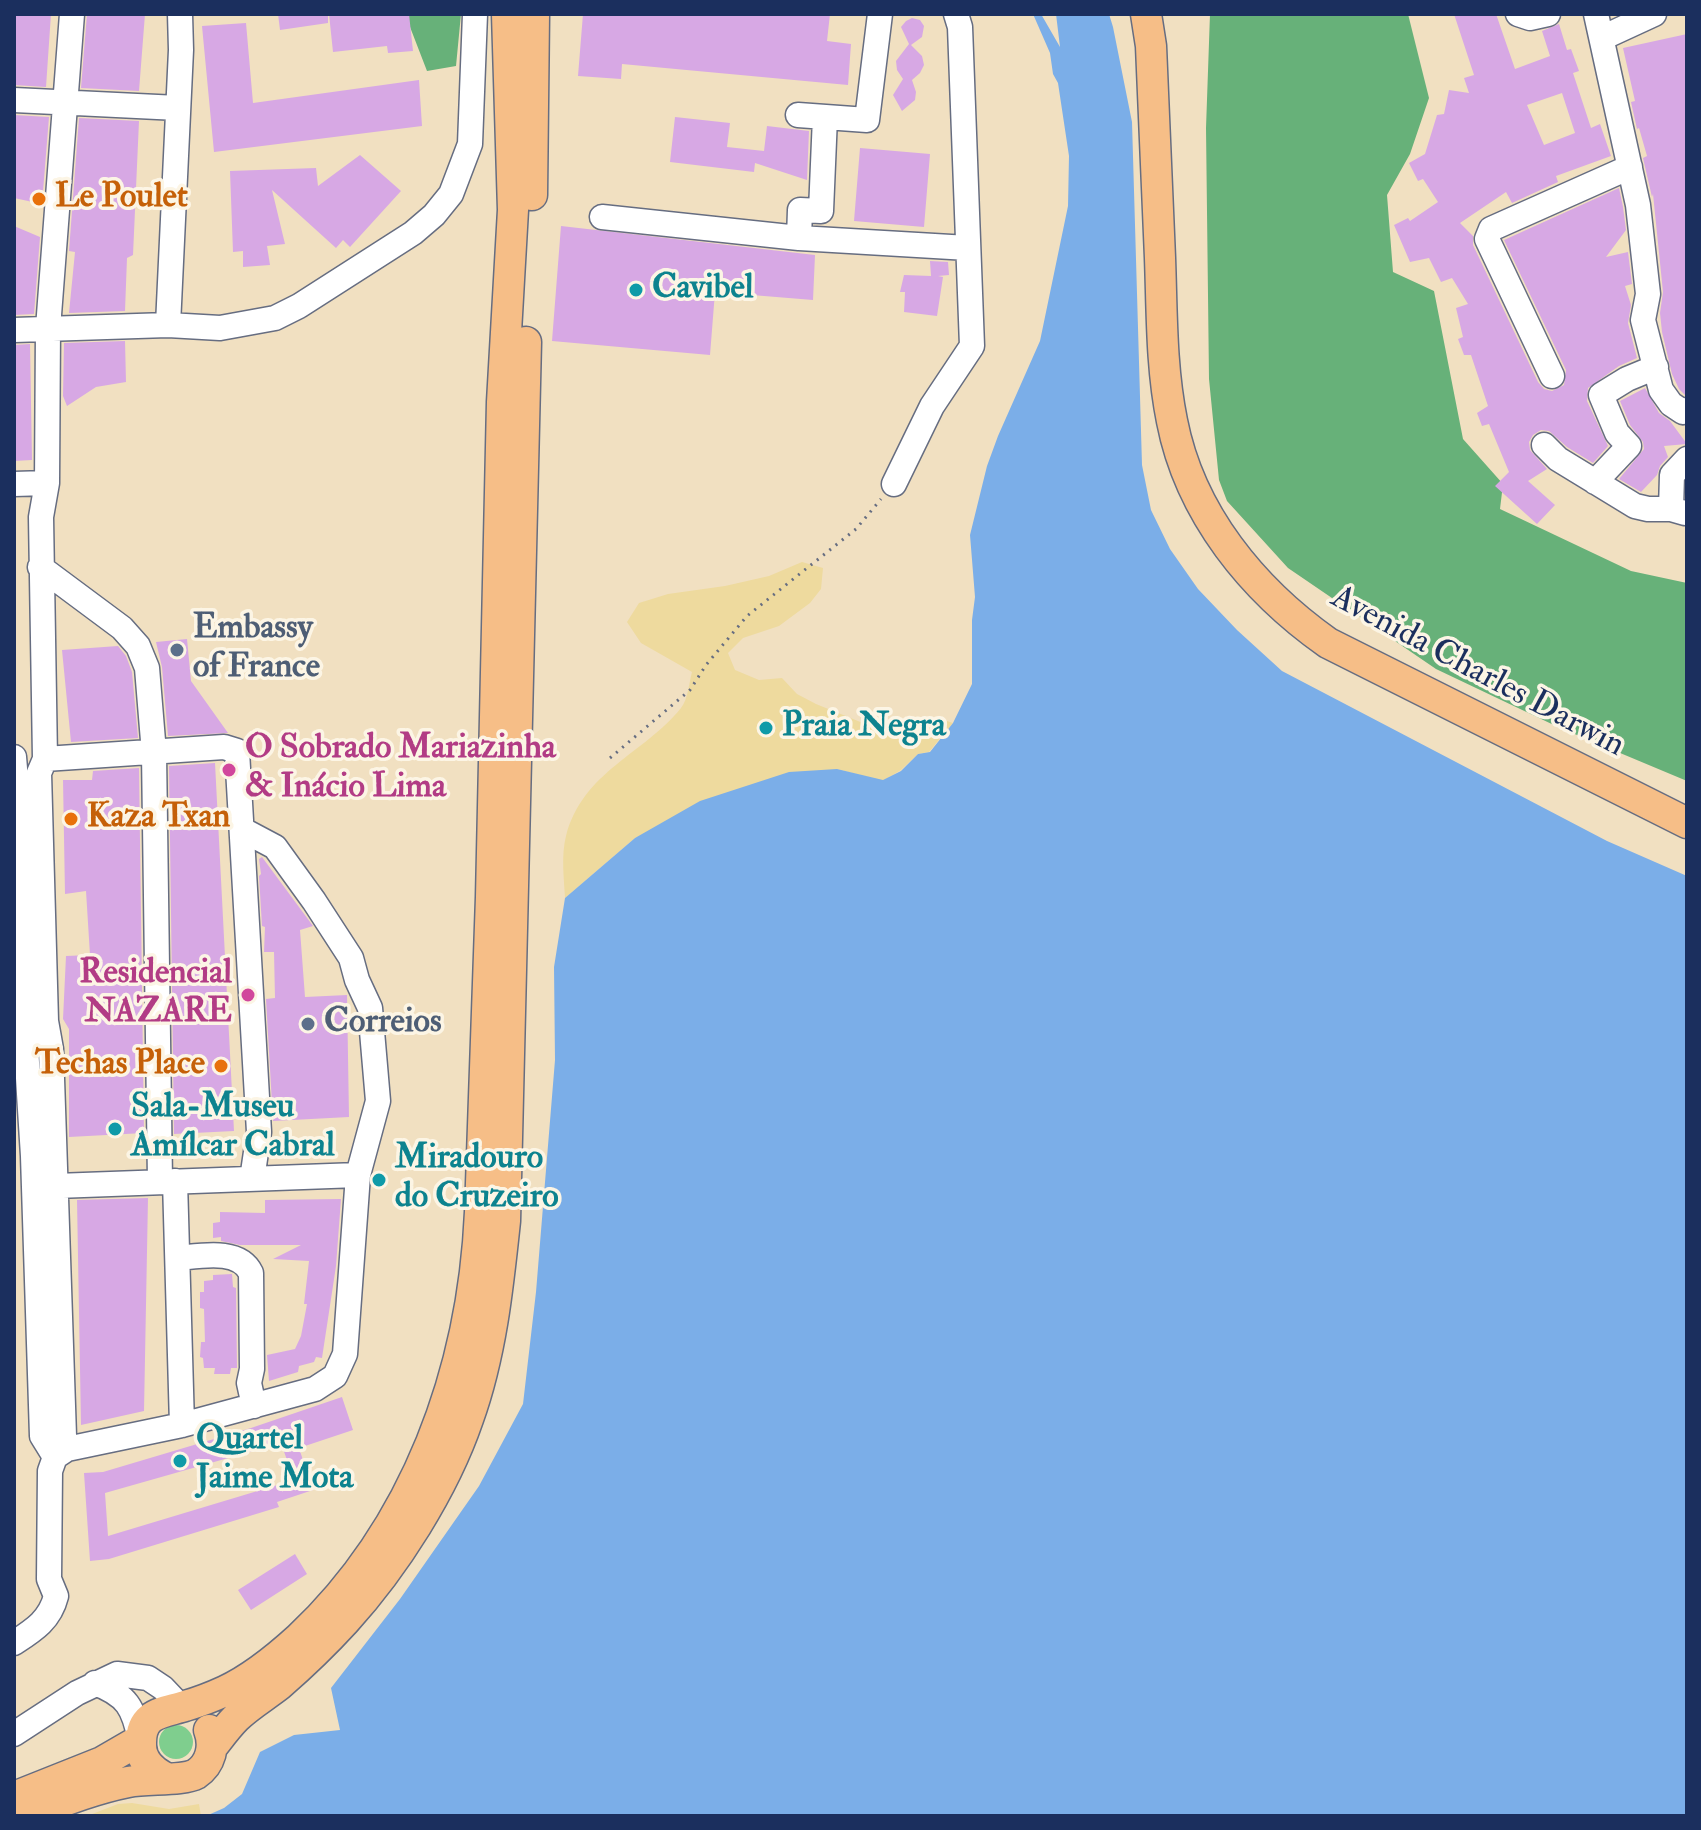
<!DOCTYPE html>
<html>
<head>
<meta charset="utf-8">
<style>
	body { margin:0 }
	#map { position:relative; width:1701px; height:1830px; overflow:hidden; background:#f1e0c1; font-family:"IM FELL Double Pica",serif }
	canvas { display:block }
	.frame { position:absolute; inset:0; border:16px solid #1b2f5e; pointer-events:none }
</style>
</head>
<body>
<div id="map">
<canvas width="1701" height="1830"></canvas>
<div class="frame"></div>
</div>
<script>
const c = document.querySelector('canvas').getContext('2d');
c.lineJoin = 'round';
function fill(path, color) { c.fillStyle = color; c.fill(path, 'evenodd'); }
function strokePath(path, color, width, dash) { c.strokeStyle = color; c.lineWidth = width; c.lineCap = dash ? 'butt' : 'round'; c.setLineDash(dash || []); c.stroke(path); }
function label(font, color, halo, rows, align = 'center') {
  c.font = font + ' "IM FELL Double Pica",serif'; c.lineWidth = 7; c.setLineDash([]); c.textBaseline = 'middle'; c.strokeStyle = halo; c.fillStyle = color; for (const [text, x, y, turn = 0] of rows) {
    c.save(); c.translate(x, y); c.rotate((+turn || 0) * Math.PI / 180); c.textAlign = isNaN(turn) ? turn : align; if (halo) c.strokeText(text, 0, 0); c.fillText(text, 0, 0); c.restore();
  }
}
fill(new Path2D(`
	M159 1742a17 17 0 1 1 34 0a17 17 0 1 1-34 0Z`), '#7fce8e');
fill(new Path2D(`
	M405,14h56l-5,52 -29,5z
	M1210,14h198l21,84 -19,56 -23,41 6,77 41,19 29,148 40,45 -3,25 131,62 56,12v198l-129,-54 -122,-58 -148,-101 -61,-67 -8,-21 -10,-101 -3,-251z`), '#67b179');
fill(new Path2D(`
	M802,562l21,6 -2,21 -11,14 -31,23 -36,12 -15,15 7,17 24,10 23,-2 15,16 19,10 74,30 24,-3 21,-14 18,6 -24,29 -11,2 -17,16 -18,11 -46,-12 -202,69 -70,60c-1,-20 -4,-42 1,-62 17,-65 78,-82 115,-128 7,-9 8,-25 11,-36l-51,-29 -14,-21 12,-19 29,-9 57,-8 44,-10z
	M132,1803l37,6 30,-5 2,12h-114l31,-12z`), '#eeda9e');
fill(new Path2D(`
	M1033,14h8l19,33 -4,-33h53l4,13 19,95 10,343 9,45 19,39 28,40 39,41 45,41 325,170 80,35v940h-1481l18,-8 18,-14 18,-42 34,-17 46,-5 -9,-42 69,-89 79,-113 44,-82 13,-112 19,-232 -1,-93 11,-69 70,-60 65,-37 89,-29 48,-3 46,11 18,-9 17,-17 12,-2 23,-29 19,-39v-64l3,-23 -5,-62 17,-69 11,-30 42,-95 28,-135 1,-50 -11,-73 -5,-9 -3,-21z`), '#7baee8');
fill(new Path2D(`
	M14,14h37l-5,73 -32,-2z
	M87,14h58l-6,77 -58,-3z
	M278,14h50v9l-48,7z
	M329,14h80l4,37 -25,2 -1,-7 -54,6z
	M583,14h247l-3,27 24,3 -3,41 -226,-21 -1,15 -43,-3z
	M1454,14h42l19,55 35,-13 -8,-25 17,-7 8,26 4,-1 8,22 -6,2 18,55 9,-4 11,32 -55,20 2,6 -46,21 -6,-11 -46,31 13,13v9l65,137 6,7 8,2 12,-6 2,-15 -62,-130 115,-52 4,19 3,23 -20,27 22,-5 4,32 -7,2 6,19 -3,18 9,35 -18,8 -31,22 -1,13 21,45 -15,17 -26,-16 -18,-16 -8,-1 -8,5 -4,7 1,8 17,19 -19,12 27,24 -18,19 -42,-38 14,-14 -20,-48 -7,2 -5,-13 11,-7 -17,-51h-7l-6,-16 5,-2 -7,-29 12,-4 -16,-26 -11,4 -12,-24 -19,4 -16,-37 14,-7 2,3 28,-19 -15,-23 -5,2 -9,-18 16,-9 12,-39 7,-1 5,-24 20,3 -5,-15 10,-3zM1562,93l13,40 -31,12 -17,-40z
	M912,18l8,2 4,6 -2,11 -11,8 11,11 2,9 -4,8 -8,7 4,12 -1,8 -13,11 -9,-16 10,-16 -6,-9 -1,-9 13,-17 -8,-17 5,-6z
	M246,23l7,80 166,-23 3,46 -208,26 -12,-126z
	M1687,34v361h-2l-6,-6 -7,-15 -10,-42 -2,-19 3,-21 -10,-98 -1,3 -9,-39 4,-2 -8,-28 -2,1 -6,-27 4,-1 -12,-53z
	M14,115l35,2 -7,87 -28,-6z
	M675,117l55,6 -3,24 37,4 3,-25 42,5 -2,49 -52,-17 -1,9 -84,-10z
	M79,118l60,3 -6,134 -6,3 -2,53 -56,2 6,-61 -6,-1z
	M860,148l70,6 -6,73 -70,-6z
	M360,155l41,36 -51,56 -7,-7 -7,8 -64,-58 13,54 -18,2 3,19 -27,2v-16l-10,1 -3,-81 86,-3 2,18z
	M14,226l26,11 -6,77 -20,1z
	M561,226l254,29 -2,45 -98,-8 -5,63 -158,-14z
	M930,261l18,1 1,13 -11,1 5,1 -6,39 -33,-4 1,-20h-5l4,-17 27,1z
	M125,341l1,41 -30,5 -29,19 -4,-10 1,-53z
	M30,344l2,116 -18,1v-116z
	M1645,388l14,25 11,8 17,23 -23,2 4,11 -8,9 -3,9 -16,17 -22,-13 25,-30 -1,-7 -13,-17 -10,-24z
	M187,639l4,42 37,52 -60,3 -6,-69 -6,-25z
	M118,646l8,10 6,16 6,66 -67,4 -9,-92z
	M215,763l19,368 -60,3 -5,-368z
	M139,768l5,365 -75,4v-108l-6,-10 3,-63 24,-1 -4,-64 -21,3 -2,-114h29l1,-9z
	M262,857l51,69 -13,4 5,67 42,-2 2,122 -76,4 -7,-122 9,-1 -1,-46h-10l1,-25 -3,-1 -3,-50 2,-2 -2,-15z
	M148,1198l-4,213 -63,14 -4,-225z
	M341,1199l-5,67 -14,92 -6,-1 -2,5 -15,4 -1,6 -29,9 -2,-26 28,-6 6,-13 6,-32h-3l5,-43 -36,-2 28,-14h-61l-19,-4v-4l-8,1v-15l7,-1v-10l45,1v-13z
	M232,1274l1,13 3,1 1,80h-6l-1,6h-16l1,-6h-11l-1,-10 -3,-1 1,-15h4l-1,-33 -4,-1v-16h4v-11l9,-1v-5z
	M342,1397l11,33 -54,18 14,42 -36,12 2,5 -170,52 -19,2 -6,-88 19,-1 148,-44zM281,1443l13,37 -186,56 -3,-43z
	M295,1554l12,20 -56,36 -13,-20z`), '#d7a8e4');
const minor = new Path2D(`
	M1518,14l12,4 18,-4
	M1596,14l42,191 10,89 -5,26 18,70 10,14 12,8 4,-2
	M1602,38l52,-24
	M14,100l164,8
	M798,115l69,5 13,-106
	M602,217l197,21 169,10
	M799,238l1,-28 21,1 4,-94
	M168,325l13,-275 -1,-36
	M14,330l154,-5 52,3 55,-10 24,-12 114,-73 21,-18 17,-21 19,-50 5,-130
	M1552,376l-65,-137 4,-10 139,-62
	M1544,445l14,14 77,47 13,3h23
	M1595,482l34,-36 -12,-13 -16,-38 26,-16 29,-12
	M14,484l33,-1
	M894,484l38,-78 40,-60 -12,-319 -4,-13
	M1685,513l-14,-4 1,-34 15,-16
	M40,567l82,61 16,18 9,22 7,85 6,428
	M14,757l9,104 3,186 7,109 9,280 13,21
	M45,759l179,-12 13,4 22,381 -7,47
	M175,1181l7,244
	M56,1186l302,-11
	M178,1258c23,-2 61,-10 73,15l1,96 -3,14 5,23
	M67,1449l-3,-13 -13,-387 -5,-28 -7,-248 6,-14 -4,-242 6,-34 1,-155 24,-314
	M14,1643c20,-13 36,-23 42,-47l-7,-17 1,-108 5,-14 12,-8 115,-24 133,-36 20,-13 10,-22 13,-179 20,-74 -8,-93 -13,-28 -6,-22 -37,-57 -39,-54 -32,-17
	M95,1683c32,12 39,25 45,57
	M14,1734l63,-41 40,-19 31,4 15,10 18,19`);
const major = new Path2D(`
	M1146,14l5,32c3,71 6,141 9,212 2,54 1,109 12,163 18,93 81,169 156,222l359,180
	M532,195l2,-181
	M212,1747c8,-10 15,-20 24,-29 12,-12 29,-22 43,-33 23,-20 45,-41 66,-64 50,-55 99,-132 123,-202 23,-64 30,-131 37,-198l21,-879
	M164,1777c-13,-7 -23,-17 -23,-32 -1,-33 22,-32 44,-39 14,-4 27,-9 40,-15 28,-13 52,-33 74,-53 118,-111 174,-268 181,-426l11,-315 11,-495 11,-192 -6,-196
	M14,1797l88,-35 38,-22
	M27,1816c32,-14 66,-27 101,-34 18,-4 55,-1 68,-8 15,-10 19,-28 13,-44`);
strokePath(minor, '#666d81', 27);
strokePath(major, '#666d81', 33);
strokePath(new Path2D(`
	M610,758l80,-68 16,-25 41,-49 109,-87 25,-30`), '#666d81', 3, [2, 6]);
strokePath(minor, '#fff', 24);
strokePath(major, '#f6be87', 30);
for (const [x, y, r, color] of [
	[39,199,8,"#e8710a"],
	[636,290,8,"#0f9aa8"],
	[177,650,8,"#5c6f8a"],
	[766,728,8,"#0f9aa8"],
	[229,770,8,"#d1479c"],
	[71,819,8,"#e8710a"],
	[248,995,8,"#d1479c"],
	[308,1024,8,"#5c6f8a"],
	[221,1066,8,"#e8710a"],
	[115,1129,8,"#0f9aa8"],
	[379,1180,8,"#0f9aa8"],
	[180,1461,8,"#0f9aa8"]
]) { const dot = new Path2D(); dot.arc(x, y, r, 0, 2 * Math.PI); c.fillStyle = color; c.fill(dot); strokePath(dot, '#fcf5e5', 3); }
label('bold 34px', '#c56008', '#fcf5e5', [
	["Le Poulet",55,199],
	["Kaza Txan",87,819],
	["Techas Place",205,1066,"right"]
], 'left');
label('bold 34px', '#0d838f', '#fcf5e5', [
	["Cavibel",652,290],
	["Praia Negra",782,728],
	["Sala-Museu",131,1109],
	["Amílcar Cabral",131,1148],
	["Miradouro",395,1160],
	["do Cruzeiro",395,1199],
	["Quartel",196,1441],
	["Jaime Mota",196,1480]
], 'left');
label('bold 34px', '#4e5e75', '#fcf5e5', [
	["Embassy",193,630],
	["of France",193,669],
	["Correios",324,1024]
], 'left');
label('34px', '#1b2f5e', '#fcf5e5', [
	["Avenida Charles Darwin",1477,673,28]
]);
label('bold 34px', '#b23c85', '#fcf5e5', [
	["O Sobrado Mariazinha",245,750],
	["& Inácio Lima",245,789],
	["Residencial",232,975,"right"],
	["NAZARE",232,1014,"right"]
], 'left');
</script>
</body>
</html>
